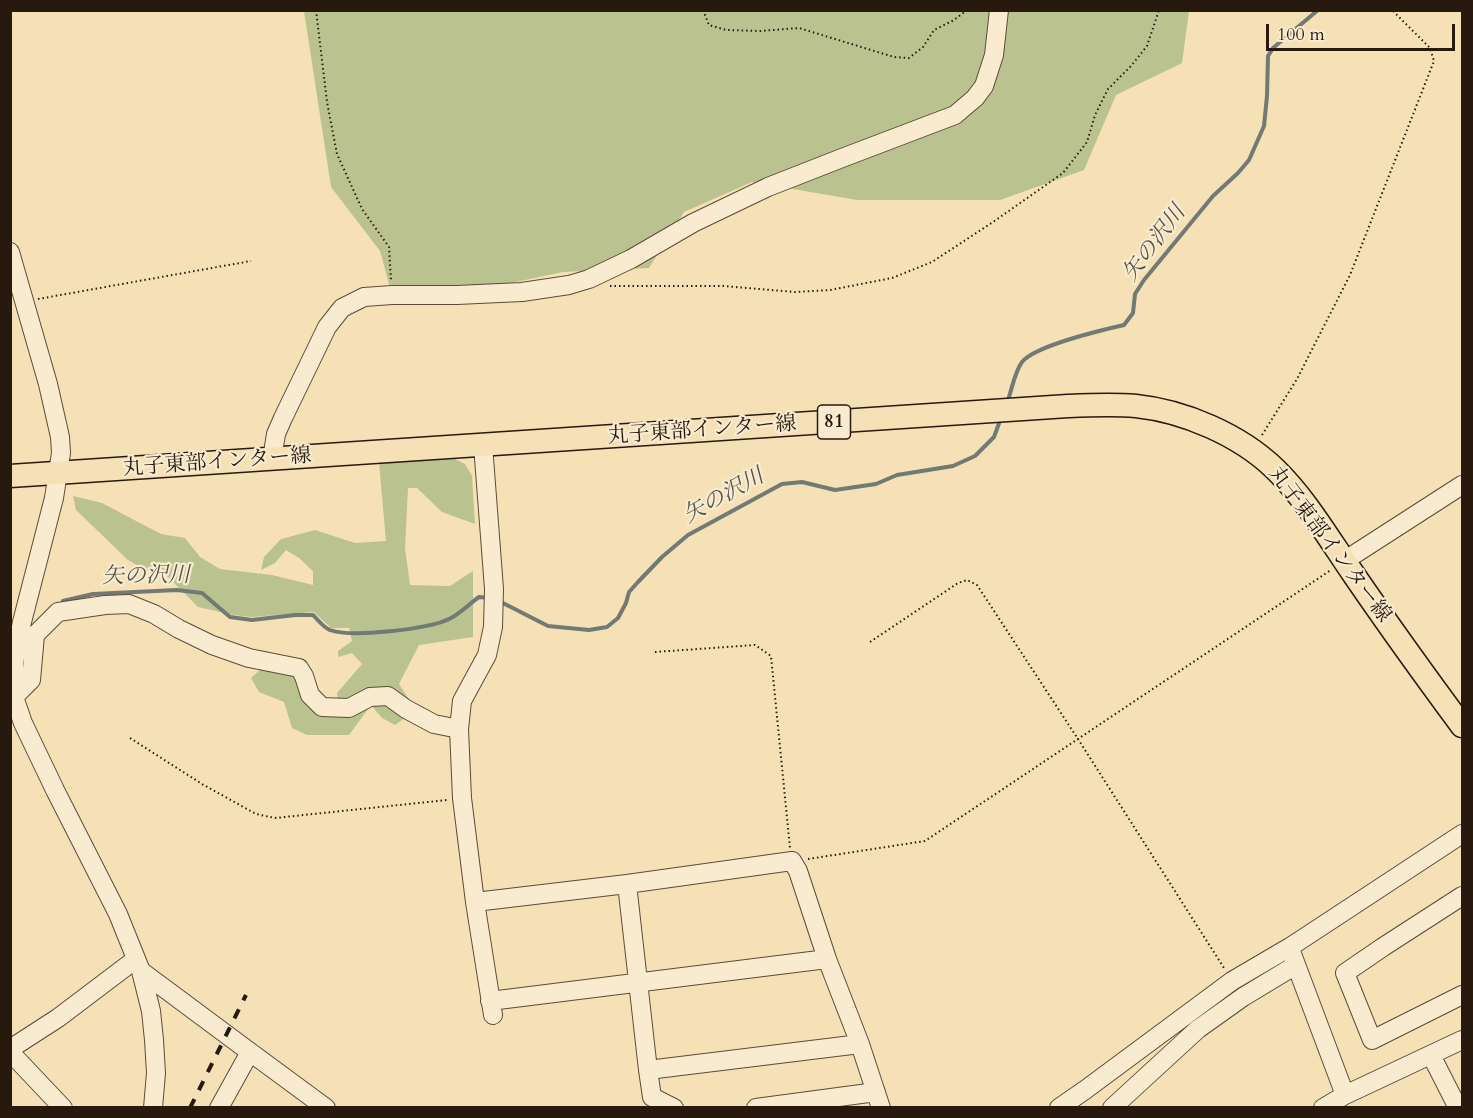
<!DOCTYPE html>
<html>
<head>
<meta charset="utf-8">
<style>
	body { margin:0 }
	#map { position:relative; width:1473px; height:1118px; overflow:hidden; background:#f6e0b5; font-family:Cardo,serif }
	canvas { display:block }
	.frame { position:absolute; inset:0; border:12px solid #28190e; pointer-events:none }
	.scale { position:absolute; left:1266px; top:24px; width:189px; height:27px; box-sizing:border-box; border:3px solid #28190e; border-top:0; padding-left:8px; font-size:18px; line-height:21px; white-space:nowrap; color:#28190e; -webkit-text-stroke:4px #f9ebcf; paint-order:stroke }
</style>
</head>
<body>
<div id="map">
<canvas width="1473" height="1118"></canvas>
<div class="frame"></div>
<div class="scale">100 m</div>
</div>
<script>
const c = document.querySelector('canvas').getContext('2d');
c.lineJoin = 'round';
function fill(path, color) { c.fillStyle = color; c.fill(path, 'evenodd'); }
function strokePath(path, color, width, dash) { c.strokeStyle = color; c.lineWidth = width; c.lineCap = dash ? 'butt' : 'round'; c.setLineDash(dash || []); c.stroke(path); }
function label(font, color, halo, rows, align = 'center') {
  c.font = font + ' Cardo,"Noto Serif JP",serif'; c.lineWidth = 4.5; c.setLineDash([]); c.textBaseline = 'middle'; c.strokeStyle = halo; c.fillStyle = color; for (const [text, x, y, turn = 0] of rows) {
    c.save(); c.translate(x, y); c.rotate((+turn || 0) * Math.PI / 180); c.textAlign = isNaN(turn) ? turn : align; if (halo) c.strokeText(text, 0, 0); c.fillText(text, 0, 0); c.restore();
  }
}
fill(new Path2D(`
	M304,11h885l-7,52 -66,32 -32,75 -84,30h-143l-105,-18 -68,30 -35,56 -86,4 -52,11 -119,12 -12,-44 -49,-64z
	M453,458l12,6 7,12 3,48 -33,-12 -25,-24h-9l-3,60 5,37 40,1 23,-15v66l-54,8 -20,39 17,26 -21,15 -13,-7 -11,-13 -22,30h-42l-15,-7 -8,-26 -25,-10 -8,-14 10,-9 29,4 33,43 16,-9 -2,-14 25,-29 -10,-11 -14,4v-6l14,-10 -3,-13h-18l-17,-16 -62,5 -18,-2 -36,-8 -36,-36h-15l-19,-11 -52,-50 -3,-14 29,7 59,31 24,4 15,19 20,12 52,6 41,10v-14l-14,-13 -13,-8 -11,13 -14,7 3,-13 17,-18 34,-9 40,13 31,-2 -7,-79z`), '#bac390');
strokePath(new Path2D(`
	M1007,403c5,-13 7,-30 15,-41 13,-16 80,-32 102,-37l9,-12 2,-19 9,-14 69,-84 25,-23 11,-13 15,-34 3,-30 1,-40 5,-8 45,-38
	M63,601l30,-7 84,-4 25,3 28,24 22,3 43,-5h18c5,5 11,13 17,15 21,8 99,-1 119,-11 11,-5 20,-15 30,-22l10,1
	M499,601l49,25 41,4 18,-3 11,-9 8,-15 3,-11 9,-10 24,-25 26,-22 94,-51 20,-2 33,8 41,-6 21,-9 56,-9 22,-10 19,-19 7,-19`), '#717a75', 4);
const minor = new Path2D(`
	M10,252l38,132 12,53 1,16 -7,45 -32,124 -8,40v35l9,26 32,67 63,124 23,57 10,40 3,29 2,33 -3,35
	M272,459l4,-25 7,-16 44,-91 15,-19 22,-11 28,-2h65l65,-3 47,-7 20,-6 42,-20 62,-36 75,-36 74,-29 113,-43 20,-17 9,-12 10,-31 5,-45
	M1344,561l118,-76
	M10,698l4,-1 17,-17 4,-45 23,-23 47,-7 24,-1 25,10 25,15 33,16 37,13 50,10 5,8 6,19 12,12 27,1 21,-11 18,-1 18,13 28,15 25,5 3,69 13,104 18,113
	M459,729l3,-28 25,-46 6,-28 1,-38 -11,-144
	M627,884l21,186
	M1462,896l-79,51 -38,26 27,67 90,-45
	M475,902l152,-18 165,-23 6,10 29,88 33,85 21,64
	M1292,954l53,141
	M141,971l109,81
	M490,1001l337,-42
	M10,1049l48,-31 78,-59
	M10,1052l53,56
	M1431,1055l27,53
	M219,1108l31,-56 76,56
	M674,1108l-22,-11 -4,-27 212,-26
	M756,1108l120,-16
	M1059,1108l26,-18 147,-109 58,-34 172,-113
	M1112,1108l86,-79 45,-32 53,-32
	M1323,1108l22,-13 117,-55`);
const major = new Path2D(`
	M10,476l1058,-70c23,-1 45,-2 68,0 48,5 104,29 139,63 31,30 54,70 79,106 35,51 71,101 108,151`);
strokePath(minor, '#5c4b38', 20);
strokePath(major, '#28190e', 25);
strokePath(new Path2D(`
	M316,10l11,92 10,52 25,55 27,38 2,33
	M703,10l6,15 17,5 34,1 39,-3 95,29 15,1 14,-11 11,-17 20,-10 13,-10
	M610,286h114l71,6 35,-2 62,-12 40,-16 61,-40 70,-49 24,-31 8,-27 13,-26 23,-23 16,-20 12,-36
	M38,299l213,-38
	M1262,435l35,-56 53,-104 84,-214 -4,-13 -38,-38
	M870,642l88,-59 9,-3 10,5 101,154 146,229
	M655,652l100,-7 16,11 19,192
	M130,738l72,46 54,30 19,4 172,-18
	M808,859l117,-18 406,-271`), '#28190e', 2, [1.5, 3]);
strokePath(minor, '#f9ebcf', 18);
strokePath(major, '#f6e0b5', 22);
strokePath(new Path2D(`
	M190,1108l56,-113`), '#28190e', 4, [10, 10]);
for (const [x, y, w] of [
	[834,422,33]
]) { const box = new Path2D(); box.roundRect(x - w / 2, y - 17, w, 34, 4.5); c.fillStyle = '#f9ebcf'; c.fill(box); strokePath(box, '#28190e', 1.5); }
label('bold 20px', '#28190e', null, [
	["81",834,422]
]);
label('21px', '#28190e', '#f9ebcf', [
	["丸子東部インター線",702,431,-4],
	["丸子東部インター線",217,463,-4],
	["丸子東部インター線",1329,545,53]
]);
label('italic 22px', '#52514a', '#f9ebcf', [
	["矢の沢川",1155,244,-53],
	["矢の沢川",724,497,-29],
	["矢の沢川",146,577,-1]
]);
</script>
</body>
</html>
